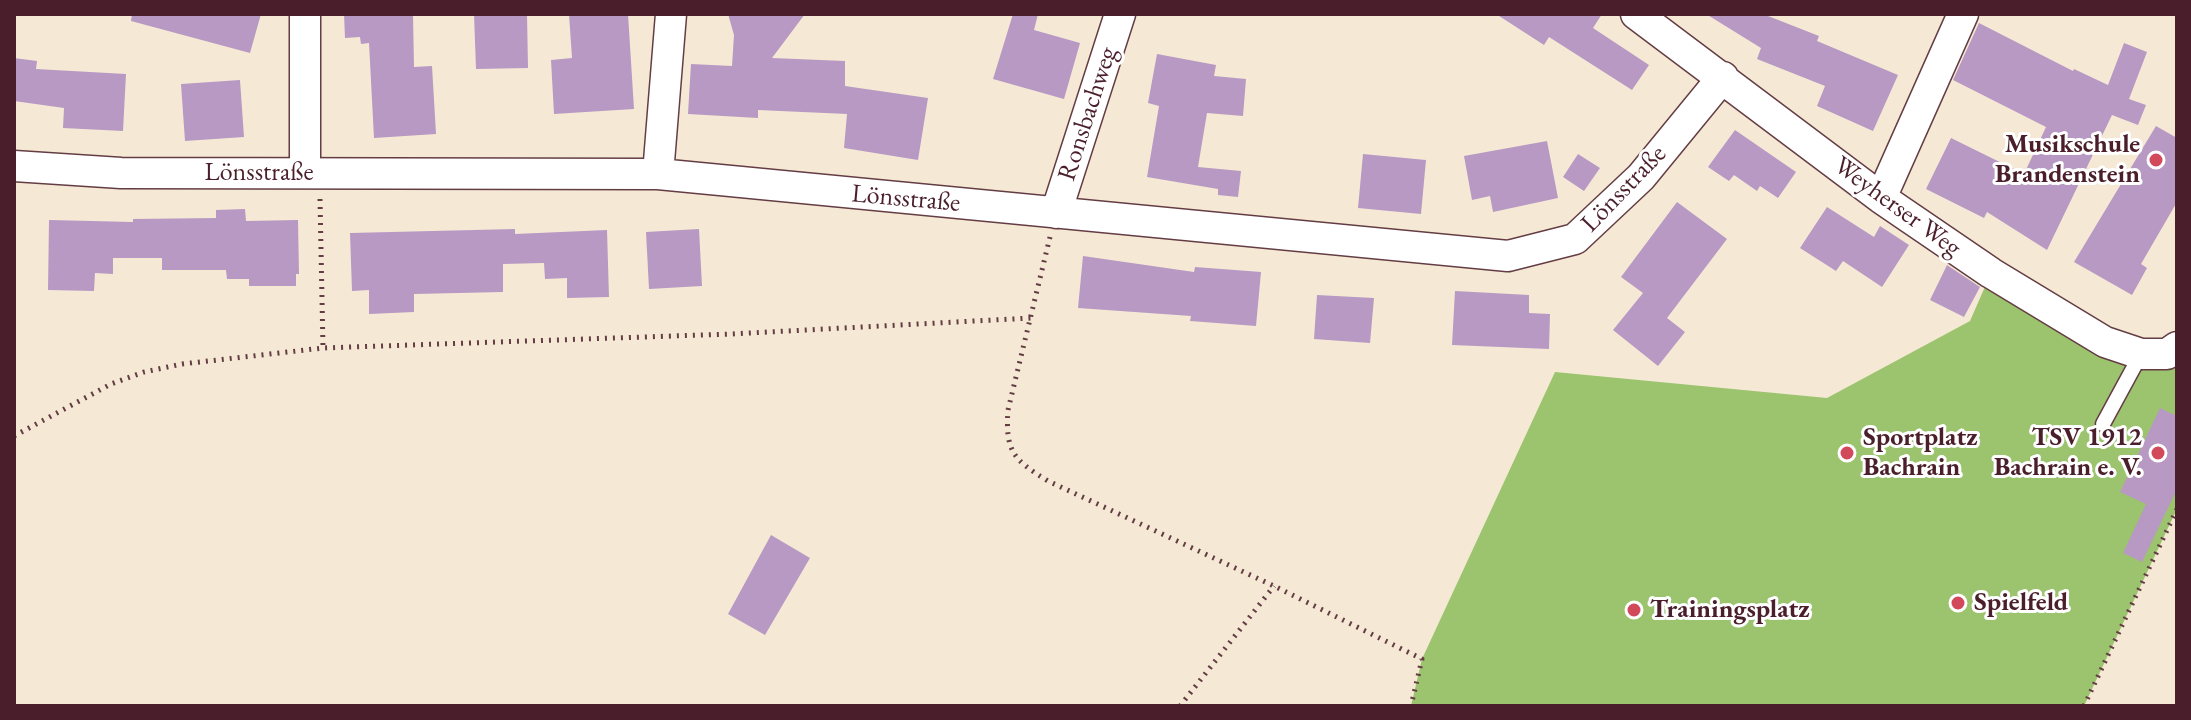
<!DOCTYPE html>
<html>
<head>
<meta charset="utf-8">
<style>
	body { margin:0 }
	#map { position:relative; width:2191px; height:720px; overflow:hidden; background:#f5e9d5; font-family:"EB Garamond",serif }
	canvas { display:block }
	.frame { position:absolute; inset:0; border:16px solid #4a1f2b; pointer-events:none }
</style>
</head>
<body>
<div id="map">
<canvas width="2191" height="720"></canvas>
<div class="frame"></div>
</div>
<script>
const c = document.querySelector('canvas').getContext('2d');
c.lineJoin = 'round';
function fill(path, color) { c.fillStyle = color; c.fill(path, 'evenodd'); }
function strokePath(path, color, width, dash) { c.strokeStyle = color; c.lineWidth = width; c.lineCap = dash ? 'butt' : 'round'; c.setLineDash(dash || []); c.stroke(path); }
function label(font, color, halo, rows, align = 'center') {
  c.font = font + ' "EB Garamond",serif'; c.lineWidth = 6; c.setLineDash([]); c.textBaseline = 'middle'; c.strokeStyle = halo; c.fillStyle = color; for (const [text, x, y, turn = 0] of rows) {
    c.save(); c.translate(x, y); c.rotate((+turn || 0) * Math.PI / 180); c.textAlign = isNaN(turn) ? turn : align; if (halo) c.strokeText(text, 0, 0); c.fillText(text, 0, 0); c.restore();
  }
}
fill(new Path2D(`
	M1991,273l114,69 72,5v162l-93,197h-673l11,-47 133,-287 272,26 143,-77z`), '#9cc36e');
fill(new Path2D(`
	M132,14h129l-11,39 -119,-32z
	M344,14h69l1,53 18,-1 4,68 -62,4 -5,-95 -8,1 -1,-7 -15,1z
	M474,14h53l1,54 -52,1z
	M569,14h59l6,95 -80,5 -3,-54 21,-2z
	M728,14h77l-33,44 73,3v25l83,12 -10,62 -74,-12 3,-34 -89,-4v8l-70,-4 3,-50 41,2 2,-31z
	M1013,14h25l-4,16 46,13 -16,56 -71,-20z
	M1496,14h106l-9,14 56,37 -17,25 -83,-53 -5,8z
	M1706,14h57l56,22 -2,5 81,34 -25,56 -56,-25 8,-20 -68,-27 4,-11z
	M1979,23l94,48 1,-2 34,16 16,-42 23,9 -18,47 17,6 -8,20 -26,-10 -65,135 -60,-38 -3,6 -58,-29 25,-51 73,36 22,-47 -93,-47z
	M1157,54l59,11 -2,11 32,3 -3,37 -36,-3 -9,54 43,4 -3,26 -20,-2v-6l-71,-12 12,-71 -11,-3z
	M14,58l23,3 -1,8 90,5 -3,57 -60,-3 1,-20 -50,-7z
	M240,80l4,57 -59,4 -4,-57z
	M2156,126l21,12v64l-36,62 6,4 -15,27 -58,-33z
	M1735,130l61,42 -18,26 -18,-12 -3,5 -23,-16 -5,6 -21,-14z
	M1547,141l11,57 -65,14 -3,-16 -18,4 -8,-44z
	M1363,154l63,6 -5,54 -63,-6z
	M1578,154l22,14 -16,23 -21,-14z
	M1677,202l50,37 -60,79 18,14 -27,34 -45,-36 30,-37 -22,-16z
	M1827,207l47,30 6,-11 29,19 -27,42 -39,-26 -7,10 -36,-23z
	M245,209l1,12 52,-1 1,54h-3v12h-47v-7h-22l-1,-9h-64v-12h-49v16l-18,-1 -1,18 -46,-1 1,-70 84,2v-3l83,-1v-8z
	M515,229v5l92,-4 2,67 -42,1v-20l-22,1 -1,-16 -41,1v28l-89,2v18l-45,2v-24l-17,1 -2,-58z
	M699,229l3,57 -53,3 -3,-57z
	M1083,256l111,16 1,-5 66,5 -5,54 -66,-5 1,-5 -113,-8z
	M1947,265l33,22 -16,30 -34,-17z
	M1455,291l74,4v18l21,1 -1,35 -97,-4z
	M1317,295l57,3 -4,45 -56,-4z
	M2160,408l17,8v73l-35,73 -19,-9 23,-49 -26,-12z
	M771,535l39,23 -45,77 -37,-21z`), '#b799c4');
const service = new Path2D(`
	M2103,424l38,-70`);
const minor = new Path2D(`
	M305,14v159
	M1636,14l245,184 110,75 114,69 36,12h26l10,-7
	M14,166l107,7 537,1 850,82 67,-17 66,-62 82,-100
	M658,174l13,-160
	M1881,198l82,-184
	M1056,213l64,-199`);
strokePath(service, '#643d44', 17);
strokePath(minor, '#643d44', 33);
strokePath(new Path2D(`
	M320,199l3,149
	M1050,237l-42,173c-3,42 6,50 40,71l226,105 148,73 -11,47
	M14,436l97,-52 33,-12 38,-8 141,-16 408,-14 300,-16
	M1180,706l94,-120
	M2084,706l93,-197`), '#643d44', 5, [2, 6]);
strokePath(service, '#fff', 14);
strokePath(minor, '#fff', 30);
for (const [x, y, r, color] of [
	[2156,160,8,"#d1495b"],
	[1847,453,8,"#d1495b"],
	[2158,453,8,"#d1495b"],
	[1958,603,8,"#d1495b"],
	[1634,610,8,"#d1495b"]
]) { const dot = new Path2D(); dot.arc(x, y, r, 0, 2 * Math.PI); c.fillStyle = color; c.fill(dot); strokePath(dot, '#fff', 3); }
label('26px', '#4a1f2b', '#fff', [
	["Ronsbachweg",1088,114,-72],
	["Lönsstraße",259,173],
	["Lönsstraße",1624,189,-46],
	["Lönsstraße",906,199,5],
	["Weyherser Weg",1897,207,36]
]);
label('bold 26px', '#4a1f2b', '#fff', [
	["Musikschule",2140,145,"right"],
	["Brandenstein",2140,175,"right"],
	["Sportplatz",1863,438],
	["Bachrain",1863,468],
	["TSV 1912",2142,438,"right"],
	["Bachrain e. V.",2142,468,"right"],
	["Spielfeld",1974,603],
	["Trainingsplatz",1650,610]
], 'left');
</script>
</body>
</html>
